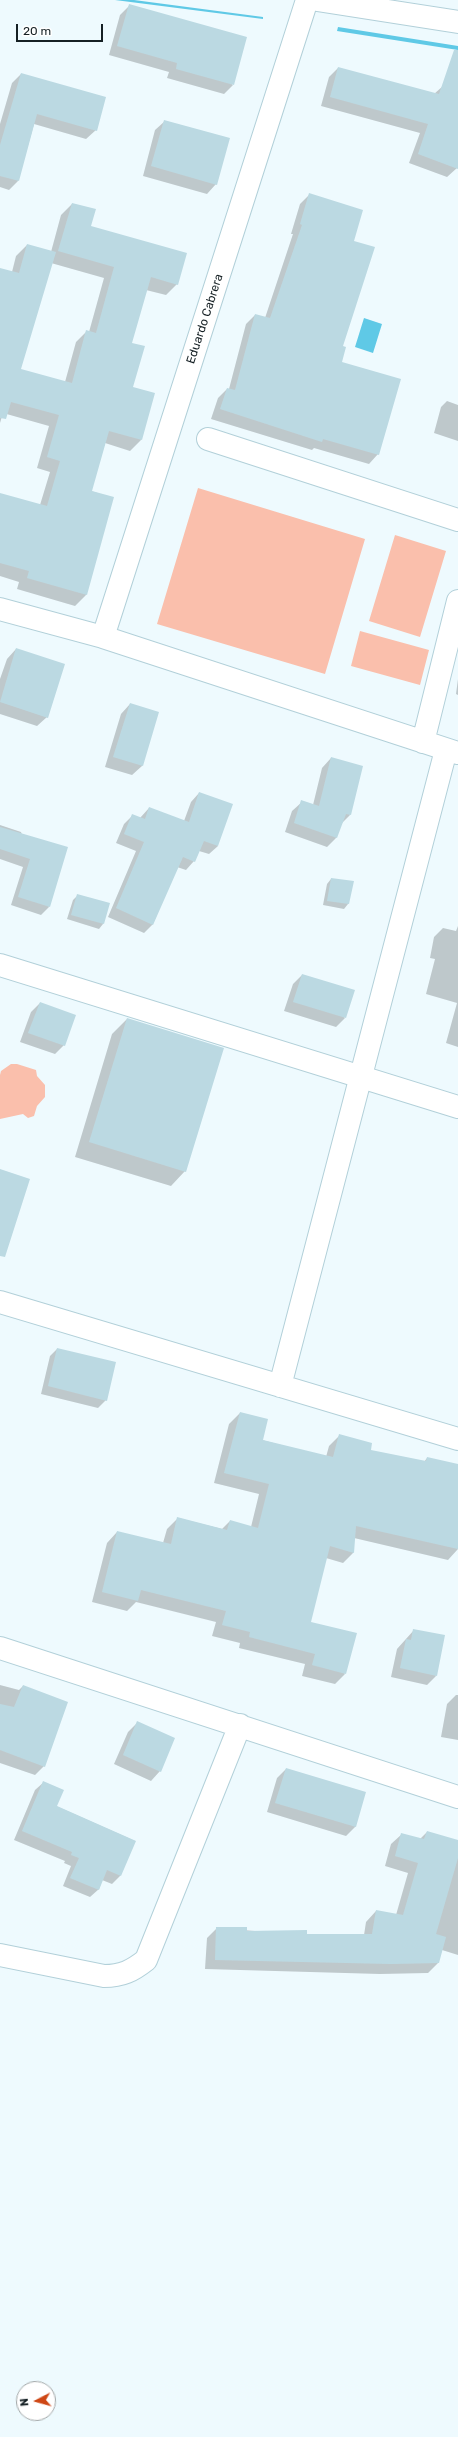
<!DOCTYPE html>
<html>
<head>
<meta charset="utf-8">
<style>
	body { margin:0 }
	#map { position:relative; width:458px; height:2437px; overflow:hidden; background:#eefafe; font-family:Rubik,sans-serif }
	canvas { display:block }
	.north { position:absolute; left:16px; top:2381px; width:40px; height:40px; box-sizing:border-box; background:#fff; border:1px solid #a1a6a7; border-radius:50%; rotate:264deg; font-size:11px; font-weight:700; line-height:16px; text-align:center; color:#152024 }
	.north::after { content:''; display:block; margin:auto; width:14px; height:18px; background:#ce4715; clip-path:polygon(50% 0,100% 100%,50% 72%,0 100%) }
	.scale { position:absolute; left:16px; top:24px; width:87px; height:18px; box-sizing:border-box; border:2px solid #152024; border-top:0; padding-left:5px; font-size:12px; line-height:14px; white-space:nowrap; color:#152024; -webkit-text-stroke:3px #fff; paint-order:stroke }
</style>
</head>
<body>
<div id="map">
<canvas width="458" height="2437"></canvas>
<div class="north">N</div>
<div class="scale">20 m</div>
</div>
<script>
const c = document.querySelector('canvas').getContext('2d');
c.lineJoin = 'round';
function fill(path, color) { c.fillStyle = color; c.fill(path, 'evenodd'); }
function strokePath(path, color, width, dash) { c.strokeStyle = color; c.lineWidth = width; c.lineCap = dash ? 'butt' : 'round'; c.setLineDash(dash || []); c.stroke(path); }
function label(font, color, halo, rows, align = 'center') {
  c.font = font + ' Rubik,sans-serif'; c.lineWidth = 3; c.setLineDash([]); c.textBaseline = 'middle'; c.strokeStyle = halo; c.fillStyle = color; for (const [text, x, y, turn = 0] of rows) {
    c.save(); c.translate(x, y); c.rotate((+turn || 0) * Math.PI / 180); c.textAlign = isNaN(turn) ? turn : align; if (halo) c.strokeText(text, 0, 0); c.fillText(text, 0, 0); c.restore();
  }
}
fill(new Path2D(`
	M198,488l167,51 -40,135 -168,-50z
	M395,535l51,16 -26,86 -51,-16z
	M360,631l69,19 -9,35 -69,-19z
	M11,1064h6l19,6 1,6 8,9v12l-8,9 -3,10 -6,2 -5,-4 -23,5v-44l1,-4z`), '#fabfac');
fill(new Path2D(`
	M115,0h19l129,17v2z
	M338,27l120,19v4l-121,-19z
	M364,318l18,6 -9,29 -18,-6z`), '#5fc9e6');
fill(new Path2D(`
	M129,6l104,79 -9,9 -57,-16 2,-6 -60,-17 11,-40z
	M338,68l96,26 9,-8 15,5 -1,77 -10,9 -38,-14 11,-30 -99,-27 8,-29z
	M21,74l75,56 -10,9 -52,-15 -16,57 -9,9 -9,-3v-63l12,-41z
	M165,121l51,63 -9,10 -64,-18 12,-46z
	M309,195l43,47 -12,120 38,92 -9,10 -55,-16 -2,2 -101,-31 7,-21 9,-9h2l17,-65 9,-9 10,3 28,-84h-2l9,-30z
	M72,204l18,23 87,57 -11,11 -20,-5 -15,53 1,44 9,53 -11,11 -25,-8 -14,48 22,7 -27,97 -11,11 -58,-17 2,-7 -19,-6v-82l40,11 10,-33 -13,-4 12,-42 -46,-13 -3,10v-154l12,3 4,-16 11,-11 24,7 10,-37zM51,263l53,15 -15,54 -2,-1 -11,11 -11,40 -45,-12z
	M447,401l11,4v36l-24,-8 7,-26z
	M16,649l31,68 -10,9 -37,-12v-35l7,-20z
	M458,679v16l-2,-1z
	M130,704l27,9 -15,53 -10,9 -27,-8 16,-53z
	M331,758l19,57 -9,9 -5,14 -9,9 -42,-15 7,-21 10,-9 11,3 9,-37z
	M199,793l19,53 -9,8 -10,-3 -5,10 -8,9 -9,-3 -24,57 -9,9 -36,-16 28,-66 -20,-8 8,-19 9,-9 7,3 9,-10 35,13 7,-19z
	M0,825l21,7 28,75 -8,8 -30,-10 12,-38 -23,-8z
	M331,879l22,3 -5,22 -4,5 -21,-4 4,-21z
	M78,895l31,9 -6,20 -4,5 -32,-10 6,-19z
	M458,926v121l-12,-4 11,-40 -31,-9 9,-35 -5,-1 4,-21 9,-9 13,3z
	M302,975l43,43 -9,9 -52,-16 9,-27z
	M40,1003l24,42 -9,9 -35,-12 11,-30z
	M127,1019l58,152 -14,15 -96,-29 37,-123z
	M57,1349l49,51 -8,8 -57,-14 9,-38z
	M240,1413l22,27 64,17 3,-11 10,-10 30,15 55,11 3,-4 31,7v84l-10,11 -94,-22 -1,15 -10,10 -17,-5 -16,64 35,52 -10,10 -33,-8 3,-12 -66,-16 1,-5 -28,-7 4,-14 -80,-20 -9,9 -35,-9 15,-59 10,-11 46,11 4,-14 11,-11 44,11 8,-8 21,6 8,-33 -45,-11 15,-59z
	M414,1630l22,46 -9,9 -36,-8 6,-28z
	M0,1685l19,5 4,-4 21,80 -9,9 -35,-12z
	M456,1695h2v45l-17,-3 6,-33z
	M137,1723l23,48 -9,10 -37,-17 14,-32z
	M286,1769l70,57 -10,10 -79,-24 10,-34z
	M44,1782l12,24 79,35 -15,35 -8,8 -10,-4 -3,9 -9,8 -27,-11 8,-20 -7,-3 1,-2 -51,-21 21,-50z
	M427,1832l31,9v114l-16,-5 -4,13 -10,10 -48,1 -175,-5 2,-31 10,-10 89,7h58l2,-13 10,-11 20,4 12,-42 -23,-7 6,-22 11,-10 18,5z`), '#0003');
fill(new Path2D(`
	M129,4l118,33 -13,48 -58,-16 1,-6 -60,-17z
	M454,50h4v119l-40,-15 10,-30 -98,-27 8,-30 101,27z
	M21,73l85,24 -9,34 -60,-17 -18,67 -19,-5v-31z
	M164,120l66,18 -13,47 -66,-19z
	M309,193l54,17 -9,31 21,6 -32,99 3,1 -4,15 59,17 -22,76 -56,-16 -1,3 -102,-33 7,-21 8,2 20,-76 15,4 32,-93 -2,-1z
	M72,203l24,6 -5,17 96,27 -9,32 -27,-8 -19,66 13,3 -12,41 22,6 -13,47 -33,-9 -17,60 22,6 -27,98 -60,-17 2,-7 -29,-8v-70l47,13 13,-45 -13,-4 12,-42 -48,-13 -5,17 -6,-1v-150l19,5 8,-29 29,8 -35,117 51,14 14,-53 10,3 18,-66 -56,-16z
	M16,648l49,16 -17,54 -48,-16z
	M130,703l29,9 -16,54 -30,-9z
	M331,757l32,9 -12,49 -5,-1 -9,24 -43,-15 7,-23 18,6z
	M199,792l34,12 -15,42 -14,-5 -9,21 -12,-5 -30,68 -37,-17 28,-66 -20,-8 8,-20 13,5 4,-12 40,15z
	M0,827l68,20 -18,60 -32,-10 12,-38 -30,-10z
	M331,878l23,3 -5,23 -22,-3z
	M77,894l33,9 -6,21 -33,-9z
	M302,974l53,16 -9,28 -53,-16z
	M40,1002l36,13 -11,31 -37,-13z
	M127,1018l97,30 -38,124 -97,-30z
	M0,1169l30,10 -25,78 -5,-1z
	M57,1348l59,14 -9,39 -59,-15z
	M240,1412l28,7 -5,21 70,17 6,-23 33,9 -1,7 55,11 1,-4 31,7v85l-102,-23 -2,27 -24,-7 -19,76 46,11 -11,41 -34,-9 3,-11 -66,-17 1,-5 -28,-7 4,-14 -85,-21 -3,11 -36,-9 15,-61 54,13 6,-27 50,13 3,-10 28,8 11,-44 -45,-11z
	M413,1629l32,6 -8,41 -37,-8 6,-29 5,1z
	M23,1685l45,17 -23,65 -45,-17v-46l14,3z
	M137,1721l38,17 -14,34 -38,-17z
	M286,1768l80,24 -10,35 -81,-24z
	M43,1781l21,9 -7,16 79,35 -15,35 -14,-6 -8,20 -29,-12 9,-20 -8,-3 1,-3 -50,-21z
	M427,1831l31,9v18l-22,76 10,3 -7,26 -48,1 -176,-4 1,-33h31v4l60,-1v4h65l4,-24 27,5 15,-52 -23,-7 6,-23 23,6z`), '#bbd9e2');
const minor = new Path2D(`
	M317,0l141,22
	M208,439l250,81
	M0,609l103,28 355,116
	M103,637l204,-637
	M423,742l35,-141
	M0,965l458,142
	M0,1302l458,137
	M280,1386l166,-636
	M0,1648l458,149
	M0,1955l104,21c18,0 28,-5 42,-16l94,-235`);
strokePath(minor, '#b2d0d9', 24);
strokePath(minor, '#fff', 22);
label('12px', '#152024', '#fff', [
	["Eduardo Cabrera",205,319,-72]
]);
</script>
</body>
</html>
